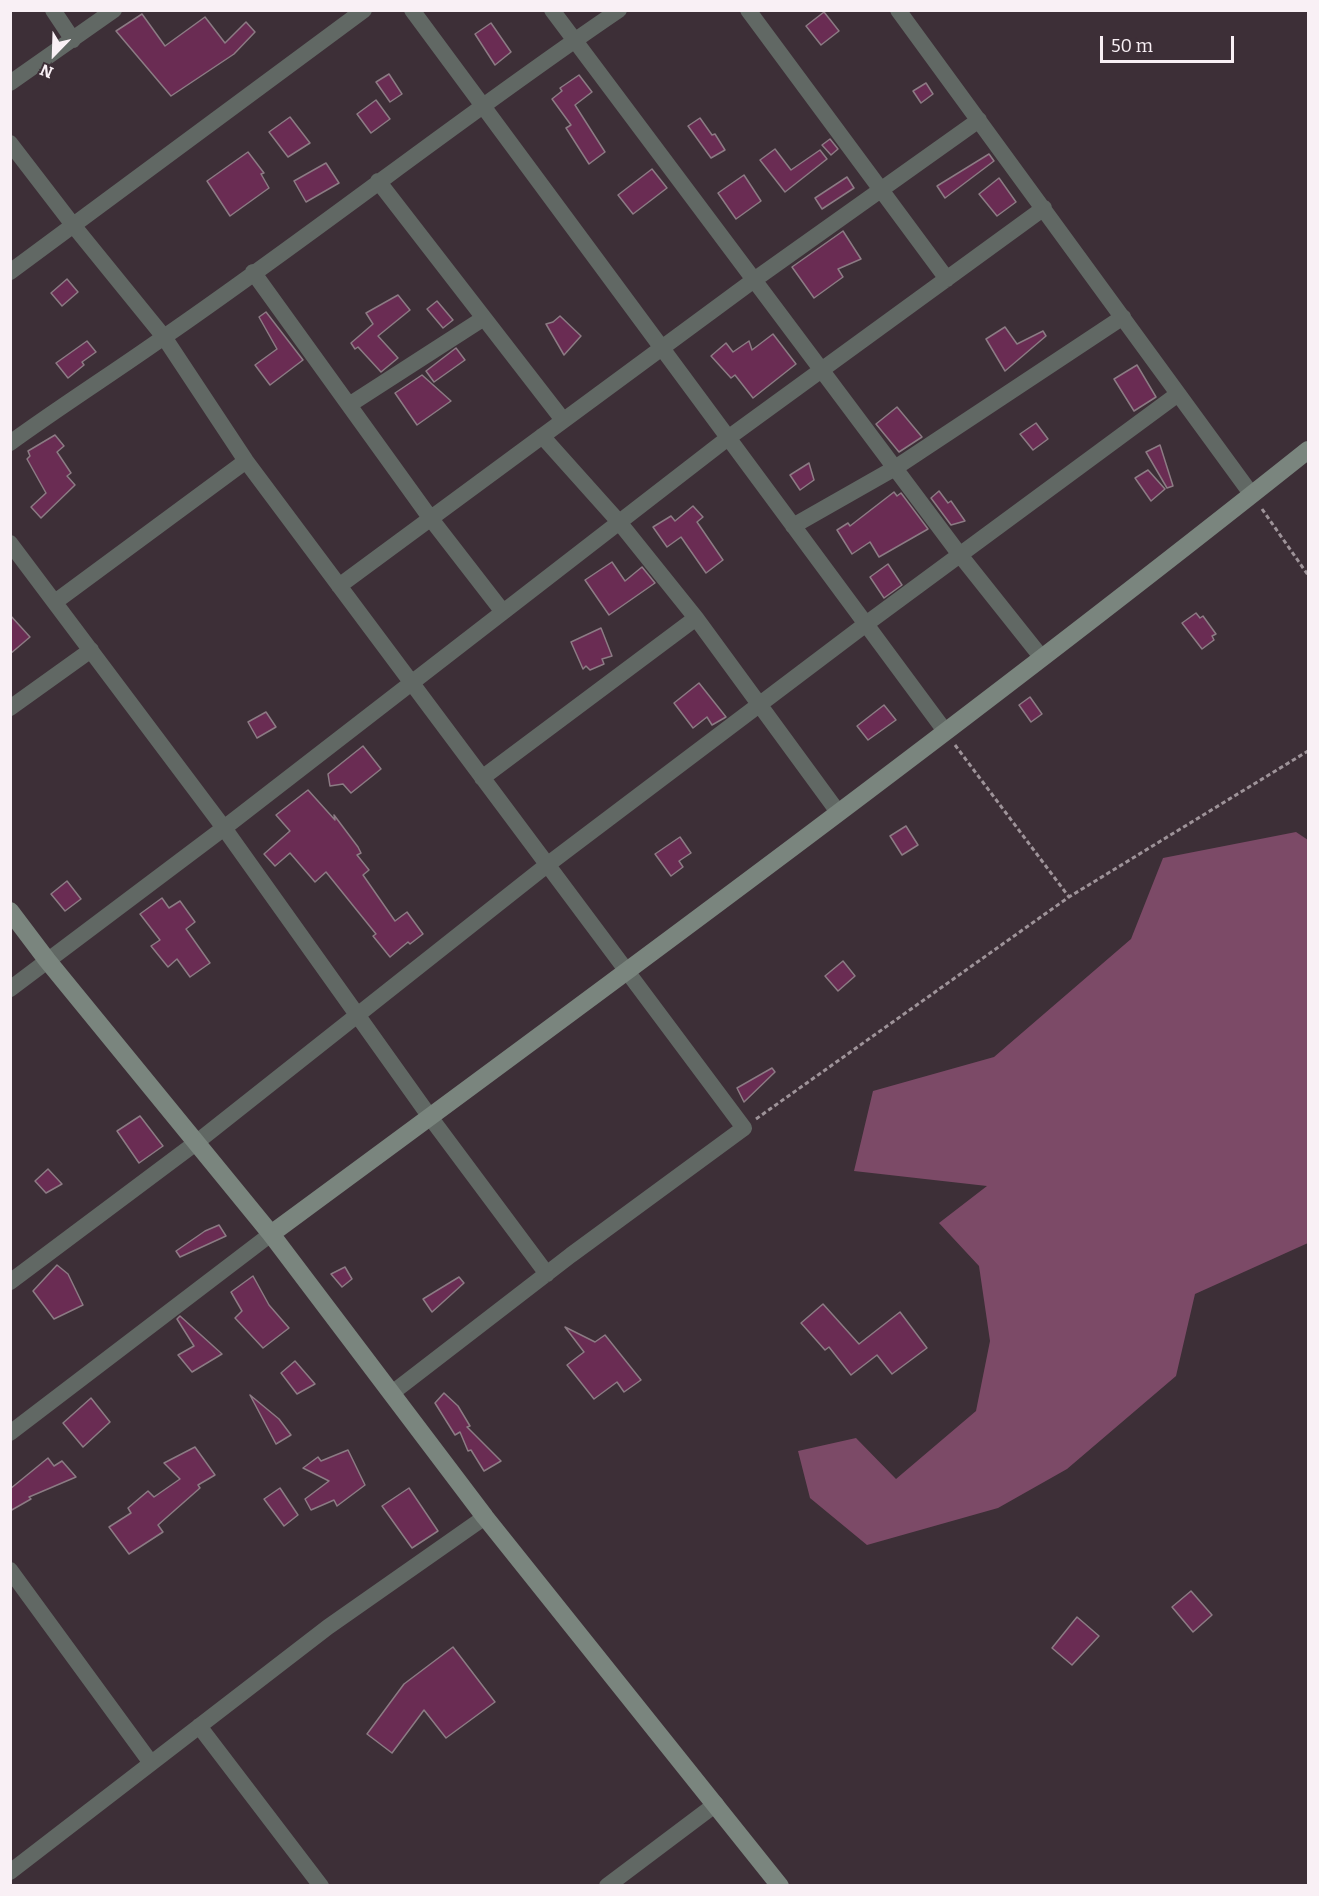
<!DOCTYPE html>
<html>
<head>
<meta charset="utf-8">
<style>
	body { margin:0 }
	#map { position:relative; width:1319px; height:1896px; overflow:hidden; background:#3d2f37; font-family:Bitter,serif }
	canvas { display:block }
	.frame { position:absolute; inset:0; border:12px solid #f9f0f5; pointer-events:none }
	.north { position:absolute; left:24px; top:24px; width:60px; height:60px; -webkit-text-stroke:4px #3d2f37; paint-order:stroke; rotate:203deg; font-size:16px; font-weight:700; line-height:24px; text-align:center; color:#f9f0f5 }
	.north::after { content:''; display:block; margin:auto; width:21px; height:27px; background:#f9f0f5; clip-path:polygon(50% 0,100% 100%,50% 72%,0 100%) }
	.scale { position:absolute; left:1100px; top:36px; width:134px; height:27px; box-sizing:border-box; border:3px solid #f9f0f5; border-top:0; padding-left:8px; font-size:18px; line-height:21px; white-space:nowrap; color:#f9f0f5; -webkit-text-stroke:4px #3d2f37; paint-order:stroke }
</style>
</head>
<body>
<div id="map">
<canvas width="1319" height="1896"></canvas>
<div class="frame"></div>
<div class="north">N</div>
<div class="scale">50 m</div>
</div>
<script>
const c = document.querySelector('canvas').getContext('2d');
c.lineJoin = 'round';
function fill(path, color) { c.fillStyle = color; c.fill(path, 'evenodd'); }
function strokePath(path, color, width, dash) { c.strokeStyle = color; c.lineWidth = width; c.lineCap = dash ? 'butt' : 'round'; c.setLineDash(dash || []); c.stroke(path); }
fill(new Path2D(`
	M1296,832l12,8v403l-113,51 -19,82 -109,93 -69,39 -131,37 -57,-47 -12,-47 58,-13 40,41 80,-68 14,-70 -11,-75 -40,-43 48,-37 -133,-15 19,-80 121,-34 137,-118 32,-81z`), '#7c4a67');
const building = new Path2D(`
	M824,12l15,19 -18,14 -15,-19z
	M142,14l23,32 40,-29 20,26 21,-21 9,10 -21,22 -63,42 -55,-65z
	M491,23l20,29 -16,13 -20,-31z
	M389,74l13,20 -12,8 -14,-20z
	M579,75l13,17 -17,13 30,47 -16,12 -23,-36 5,-3 -19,-26 10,-8 -2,-3z
	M926,83l7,11 -12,9 -8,-12z
	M376,100l14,19 -19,14 -14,-19z
	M290,117l20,26 -22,14 -19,-25z
	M700,118l12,17 3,-1 10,16 -14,8 -23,-32z
	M830,139l8,10 -7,6 -9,-10z
	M775,149l16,21 29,-20 7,9 -42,33 -25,-32z
	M248,152l16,21 -3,1 8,14 -39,28 -23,-35z
	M989,154l5,7 -49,37 -8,-12z
	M326,163l13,20 -33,19 -12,-21z
	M652,169l15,19 -34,26 -15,-19z
	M744,175l17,26 -25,18 -18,-26z
	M847,177l7,11 -32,21 -7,-11z
	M999,178l17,24 -19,14 -18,-22z
	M843,231l18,28 -23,10 5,8 -29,21 -22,-31z
	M67,279l11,13 -16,14 -11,-13z
	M398,295l12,15 -32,26 20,22 -17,14 -23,-25 -3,2 -4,-6 22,-19 -7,-11z
	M437,301l16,19 -10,8 -16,-19z
	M266,312l37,48 -33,25 -15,-20 22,-16 -18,-32z
	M560,316l21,20 -17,19 -18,-31 7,-2z
	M1005,327l12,17 26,-13 3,5 -41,35 -19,-32z
	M773,334l23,30 -43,34 -18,-23 -4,3 -20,-22 15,-13 7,9 16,-11 3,9z
	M87,341l9,11 -14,10 2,3 -16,13 -12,-15z
	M456,348l9,12 -31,22 -8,-11z
	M1137,365l19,32 -22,14 -20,-32z
	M422,375l29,26 -34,24 -22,-32z
	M897,407l25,30 -23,15 -23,-28z
	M1036,423l12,16 -15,11 -13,-16z
	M55,435l9,11 -7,6 14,21 -4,3 8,9 -34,33 -10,-11 15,-14 -19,-34 3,-3 -2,-5z
	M1160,445l13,41 -6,2 -21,-36z
	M809,463l5,17 -14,10 -10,-15z
	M1148,470l17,19 -14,12 -16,-23z
	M939,491l9,12 3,-2 14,20 -14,4 -20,-27z
	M894,492l3,4 4,-3 27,36 -49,28 -9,-15 -18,12 -15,-24 11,-7 2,3z
	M693,506l10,11 -6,5 26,38 -17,13 -25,-36 -14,10 -14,-20 18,-11 4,5z
	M612,562l13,19 17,-14 13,16 -46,32 -24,-35z
	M888,564l14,21 -18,13 -14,-21z
	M1196,613l4,5 3,-2 13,18 -4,2 2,4 -12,9 -20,-26z
	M10,615l20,22 -20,17z
	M601,628l11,28 -10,3 2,5 -14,6 -4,-4 -3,3 -12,-27z
	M699,683l27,34 -14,8 -5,-8 -14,11 -19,-25z
	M1030,697l12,17 -11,8 -12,-17z
	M884,705l12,15 -28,20 -11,-14z
	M266,712l10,15 -19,11 -9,-16z
	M363,746l18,23 -30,24 -8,-9 -13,2 -2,-12z
	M308,790l27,30 -1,-5 24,32 3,6 -4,2 12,15 -6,5 32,46 12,-9 16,22 -13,10 -2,-2 -18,15 -17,-21 3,-2 -50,-62 -11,10 -25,-29 -15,13 -11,-12 26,-23 -14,-16z
	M906,826l12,19 -16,10 -12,-19z
	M680,837l11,16 -12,8 4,6 -12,9 -16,-22z
	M67,881l14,18 -16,12 -14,-17z
	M162,898l7,10 11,-7 15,21 -9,7 24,34 -20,14 -13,-18 -9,8 -17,-21 9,-6 -20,-26z
	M843,961l12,15 -17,15 -13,-15z
	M772,1068l3,4 -31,30 -7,-14z
	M140,1116l23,30 -24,17 -22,-32z
	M48,1169l14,15 -16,9 -11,-12z
	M219,1225l7,11 -46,21 -4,-6 29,-20z
	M57,1265l11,9 15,31 -29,14 -21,-28z
	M345,1267l7,12 -10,8 -11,-13z
	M253,1276l16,29 20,23 -26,20 -28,-30 7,-7 -11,-19z
	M459,1277l5,6 -32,29 -9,-13z
	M823,1304l36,40 41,-32 27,36 -35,26 -15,-19 -26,20 -22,-28 -4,3 -24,-27z
	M180,1316l42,38 -30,18 -14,-17 16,-9 -17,-27z
	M565,1327l30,15 10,-7 36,45 -17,12 -7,-10 -23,17 -27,-34 17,-13z
	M295,1361l20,23 -18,10 -16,-21z
	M444,1393l14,13 12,20 -3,1 34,34 -17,10 -13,-21 -3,1 -8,-19 -5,3 -20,-32z
	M250,1395l29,24 12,16 -15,9z
	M91,1398l19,24 -27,25 -20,-24z
	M195,1447l20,28 -17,10 2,3 -42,37 5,7 -34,22 -20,-27 22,-14 -3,-5 20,-17 6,6 26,-18 -16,-16z
	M348,1450l17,35 -28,21 -3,-6 -23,10 -6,-11 24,-18 -26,-13 15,-11 3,4z
	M48,1458l6,8 8,-5 14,16 -47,20 2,2 -21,12v-22z
	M280,1488l18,27 -14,11 -20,-27z
	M409,1488l29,43 -26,17 -30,-42z
	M1191,1591l21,24 -19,17 -21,-25z
	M1077,1617l22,19 -27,29 -20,-17z
	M453,1647l42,55 -49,36 -22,-28 -32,43 -25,-19 37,-50z`);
fill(building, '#6a2c53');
strokePath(building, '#8c7b84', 1.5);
strokePath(new Path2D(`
	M1262,509l46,66
	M955,745l114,152
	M756,1119l313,-222 239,-146`), '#9e9399', 3, [4.5, 3]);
strokePath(new Path2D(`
	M53,10l20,30
	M412,10l533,721
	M552,10l408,545 82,103
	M748,10l199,269
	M898,10l354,485
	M10,83l104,-73
	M10,143l63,82 91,112 82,124 498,667 -173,127 -179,138
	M378,181l185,239
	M10,272l354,-262
	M253,272l178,247 72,93
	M349,405l135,-87
	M542,436l77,86 77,96 142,194
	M10,443c51,-37 103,-70 154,-106 154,-106 300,-222 455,-327
	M793,526l102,-58 228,-151
	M10,543l214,285 206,289 117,157
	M339,586l415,-306 225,-160
	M55,602l191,-141
	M10,708l81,-58
	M482,778l214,-160
	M10,989l214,-161 504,-390 316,-230
	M10,1282l187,-140 350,-277 319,-241 312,-230
	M10,1433l261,-199
	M10,1570l141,193
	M199,1726l122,160
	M10,1872l318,-245 157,-110
	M607,1886l109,-82`), '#616864', 16);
strokePath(new Path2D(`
	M10,911l37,49 224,274 214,283 295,369
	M271,1234c349,-257 698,-514 1037,-784`), '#7a857e', 18);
</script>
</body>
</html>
